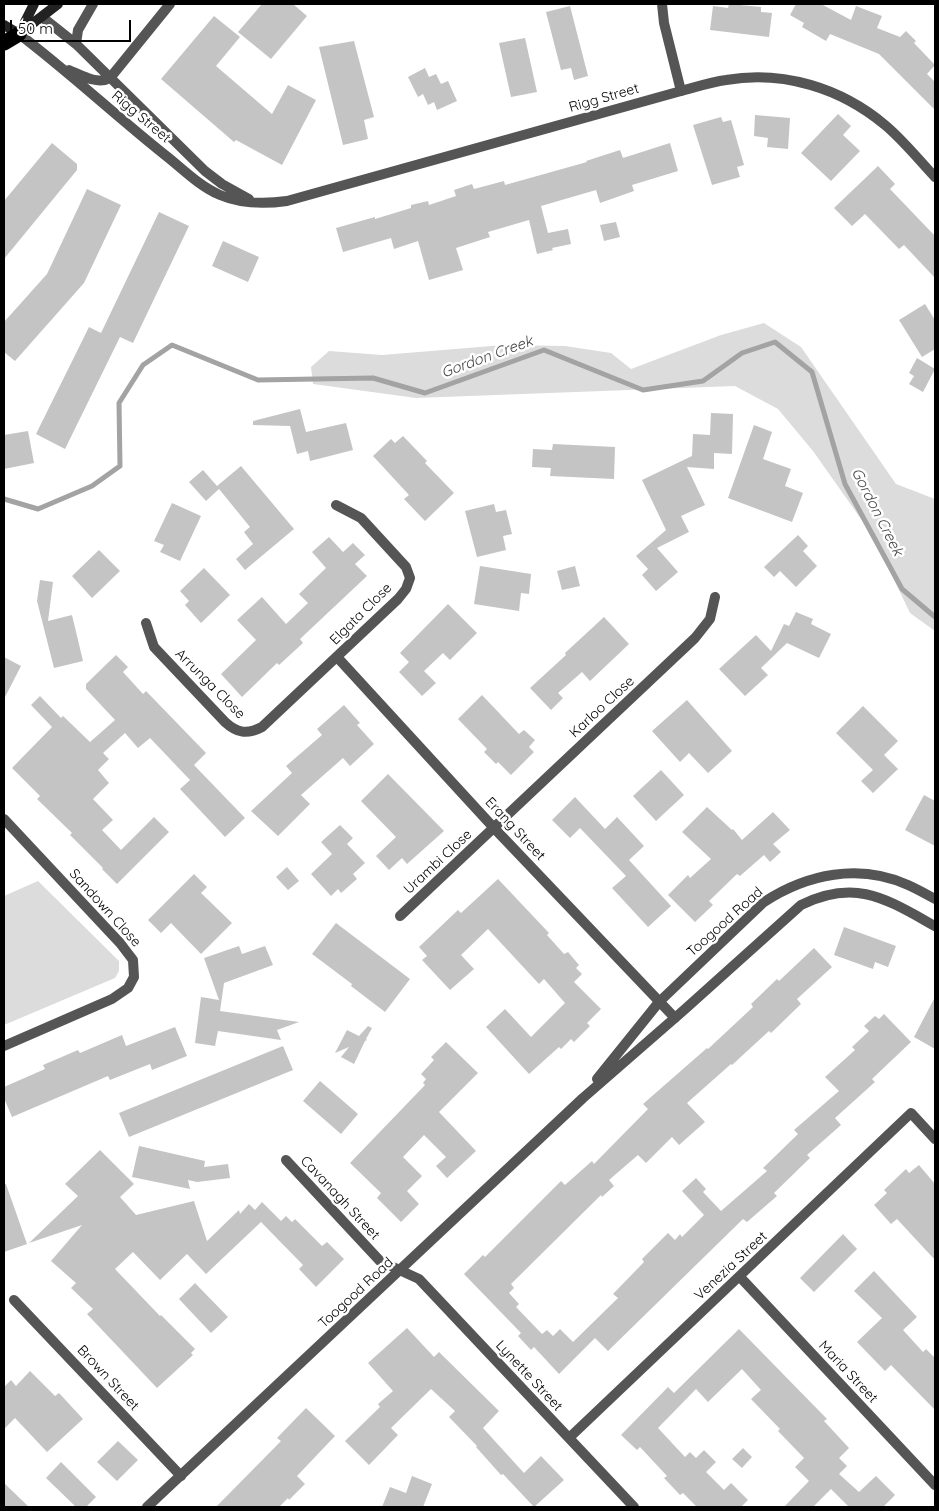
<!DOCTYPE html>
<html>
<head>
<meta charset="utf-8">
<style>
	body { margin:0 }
	#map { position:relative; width:939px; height:1511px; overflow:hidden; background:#fff; font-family:Quicksand,sans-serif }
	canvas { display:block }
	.frame { position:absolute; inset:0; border:5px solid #000; pointer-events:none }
	.scale { position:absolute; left:10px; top:20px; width:121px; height:22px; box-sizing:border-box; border:2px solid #000; border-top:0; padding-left:6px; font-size:15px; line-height:18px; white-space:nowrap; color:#000; -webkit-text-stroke:4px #fff; paint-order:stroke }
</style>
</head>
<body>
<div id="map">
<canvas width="939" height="1511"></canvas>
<div class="frame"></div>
<div class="scale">50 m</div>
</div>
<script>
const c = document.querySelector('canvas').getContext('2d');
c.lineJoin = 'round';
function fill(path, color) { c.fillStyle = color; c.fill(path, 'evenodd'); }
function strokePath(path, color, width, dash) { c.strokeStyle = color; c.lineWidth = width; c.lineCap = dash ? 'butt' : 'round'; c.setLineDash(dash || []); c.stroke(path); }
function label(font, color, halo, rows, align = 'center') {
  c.font = font + ' Quicksand,sans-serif'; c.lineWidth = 5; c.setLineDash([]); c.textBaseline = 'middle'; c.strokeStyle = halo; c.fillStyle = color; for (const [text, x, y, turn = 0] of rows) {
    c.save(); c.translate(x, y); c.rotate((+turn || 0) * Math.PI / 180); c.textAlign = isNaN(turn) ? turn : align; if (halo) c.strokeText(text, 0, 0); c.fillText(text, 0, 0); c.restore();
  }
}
fill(new Path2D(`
	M764,323l37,24 95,137 39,15v132l-25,-18 -37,-77 -60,-85 -35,-42 -43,-23 -319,12 -103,-14 -2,-17 18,-16 53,4 122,-10 61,1 46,7 20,16 90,-34z
	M38,881l81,80v10l-4,7 -111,47v-129z`), '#dcdcdc');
strokePath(new Path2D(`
	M4,499l34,10 54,-23 28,-20 -1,-63 24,-38 29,-20 86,35 115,-2 52,15 119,-43 99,40 60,-9 39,-28 33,-11 37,30 33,112 57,105 33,28`), '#a3a3a3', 5);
fill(new Path2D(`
	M262,4h31l14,12 -36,43 -33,-27z
	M729,4l32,3v5l11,1 -3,24 -59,-7 3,-24 15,2z
	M796,4h25l30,16 5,-14 26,10 -5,12 23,9 6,-6 10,10 -2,2 21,22 -8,9 8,8v28l-56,-56 -49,-20 -4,7 -24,-14 2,-4 -14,-8z
	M570,6l18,70 -14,4 -3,-12 -10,2 -15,-58z
	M214,16l26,21 -24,29 56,48 16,-29 28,15 -34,65 -46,-25 -2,2 -73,-63z
	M525,38l12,54 -26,5 -12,-54z
	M354,41l20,76 -10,3 4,19 -25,6 -24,-98z
	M425,68l4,9 7,-3 5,10 7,-3 9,20 -20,9 -3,-8 -6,3 -5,-11 -5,3 -10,-20z
	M838,114l13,12 -8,9 17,16 -29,30 -30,-28z
	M755,115l35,3 -2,31 -21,-2 1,-9 -14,-2z
	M721,117l2,5 8,-2 13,45 -7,2 3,10 -28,8 -19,-60z
	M52,143l25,21v6l-73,89v-58z
	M670,143l8,28 -46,14 2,6 -34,12 -4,-13 -55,16 7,27 20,-4 3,15 -19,4 1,2 -16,4 -8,-34 -41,12 2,5 -34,11 7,22 -34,10 -11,-39 -24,8 -3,-11 -48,14 -7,-24 39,-11v2l36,-11v-3l17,-4 1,4 27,-9 -2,-6 18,-6 2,5 30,-8 1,4 82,-23 -1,-1 34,-11 3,8z
	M878,166l17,18 -5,5 45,47v42l-31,-33 -5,4 -34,-35 -13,12 -18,-18z
	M87,189l34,16 -37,78 -69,78 -11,-9v-30l43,-48z
	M159,212l30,14 -56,117 -13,-6 -55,112 -29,-15 53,-107 12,6z
	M616,222l4,15 -16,4 -4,-16z
	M223,241l36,16 -11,25 -36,-16z
	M925,304l10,16v29l-13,8 -23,-37z
	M917,358l18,11 -12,23 -14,-8 5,-8 -5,-3z
	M300,409l6,23 40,-9 7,27 -43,11 -2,-10 -11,3 -7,-28 -37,-1v-4z
	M711,413l22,1 -1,40 -18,-1v16l-27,-2 18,38 -24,11 8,16 -32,16 21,24 -22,19 -14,-16 6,-6 -12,-13 30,-26 -24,-50 50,-24 1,-22 17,1z
	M754,425l18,7 -9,27 28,10 -6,17 18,7 -11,29 -64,-24z
	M28,431l6,32 -30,6v-34z
	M403,436l24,25 -2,2 29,30 -29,28 -21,-22 5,-4 -36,-39 18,-17 4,4z
	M553,444l62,3 -1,32 -64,-3 1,-8 -19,-1 1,-18 19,1z
	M241,466l53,63 -49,41 -9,-11 17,-15 -9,-12 6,-5 -31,-38 -13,12 -17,-19 14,-12 14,16z
	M172,503l29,13 -21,45 -20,-9 4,-7 -10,-4z
	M494,504l2,8 10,-2 6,24 -9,2 3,14 -29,7 -12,-46z
	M798,535l10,11 -5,5 14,15 -21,21 -16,-16 -6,6 -10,-10z
	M329,537l14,15 10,-9 12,12 -10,9 12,12 -67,63 3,4 -24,22 -2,-2 -35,34 -21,-23 35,-34 -19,-20 25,-23 24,27 22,-21 -9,-9 27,-26 -14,-16z
	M99,550l21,21 -28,27 -20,-22z
	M480,566l51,8 -2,20 -8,-1 -2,18 -45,-7z
	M575,566l5,20 -18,4 -5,-19z
	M204,568l26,27 -29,28 -16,-18 4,-4 -9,-10z
	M40,580l13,2 -5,39 24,-6 11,46 -29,7 -17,-67z
	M448,604l29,29 -27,27 -7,-7 -19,18 12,12 -14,13 -23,-24 10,-10 -9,-9z
	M796,612l17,7 -2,5 20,10 -12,24 -32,-15 -26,25 7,7 -23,21 -26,-27 37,-34 15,16 13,-27 5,2z
	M604,617l25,27 -39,37 -8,-9 -24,21 5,5 -12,12 -21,-22 36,-33 -1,-2z
	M116,655l12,12 -5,5 20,22 3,-3 60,62 -12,12 51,53 -20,19 -45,-48 10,-9 -40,-42 -12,10 -13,-15 -22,20 6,6 -11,11 11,13 -16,16 20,21 -11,10 19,20 33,-33 15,15 -52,52 -15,-15 1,-1 -33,-33 2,-2 -35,-34 3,-3 -28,-28 40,-41 -21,-22 9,-9 21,22 2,-2 27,26 25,-22 -29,-31v-5z
	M4,657l17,9 -17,33z
	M482,695l37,39 5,-4 11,10 -6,7 5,5 -23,23 -13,-13 -2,2 -12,-12 3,-3 -29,-30z
	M687,700l45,51 -24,22 -19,-20 -9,9 -28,-31z
	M344,705l16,18 -3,2 17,19 -24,22 -7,-8 -42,37 9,9 -32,32 -27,-25 41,-38 -6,-7 36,-31 -5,-6z
	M863,706l35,35 -14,14 14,14 -25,24 -12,-12 12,-11 -37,-37z
	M661,770l23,25 -28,26 -23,-25z
	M388,774l56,57 -37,33 -5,-6 -13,12 -13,-14 20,-19 -35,-36z
	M924,795l11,6v45l-30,-16z
	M575,797l30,32 12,-12 27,29 -15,14 42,46 -23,21 -36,-39 14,-12 -46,-48 -10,10 -18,-18z
	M707,807l25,23 1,-1 9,11 31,-28 17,18 -17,14 8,8 -11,10 -6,-7 -24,21 -3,-2 -28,27 4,4 -18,17 -27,-27 20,-20 2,3 21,-19 -29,-27z
	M340,825l13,13 -6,6 18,19 -12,11 4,5 -16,14 -3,-4 -7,7 -20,-22 21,-20 -11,-12z
	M287,867l12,14 -11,9 -12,-13z
	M194,874l13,13 -6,6 31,30 -31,31 -30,-31 -10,10 -13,-13z
	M498,879l51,54 -2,2 17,19 4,-2 11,13 -3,3 6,6 -8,8 27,27 -14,14 3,3 -16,16 -3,-3 -10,10 -2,-2 -30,27 -43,-47 19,-18 26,28 34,-34 -21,-24 -5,5 -51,-55 -27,26 13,14 -24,21 -28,-30 5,-4 -8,-9 39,-37 3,3z
	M336,923l74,56 -25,33 -34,-26 1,-2 -40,-30z
	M844,927l52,19 -8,21 -13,-5 -2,7 -39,-14z
	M239,946l3,8 23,-8 8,19 -49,18 -4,28 79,11 -22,8 4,10 -63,-9 -3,15 -20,-3 6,-46 18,3 -15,-42z
	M814,948l18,19 -35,32 4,5 -30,29 -2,-2 -37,34 -1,-1 -44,39 18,19 -26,23 -7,-8 -26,26 -8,-8 -29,25 5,6 -12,11 -1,-2 -90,89 3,4 -5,5 10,11 -3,3 26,27 5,-4 6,6 7,-7 13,13 45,-44 -5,-4 31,-32 -2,-3 26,-26 7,7 5,-6 2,3 22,-22 -22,-24 14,-13 10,11 -3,3 18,19 46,-40 -4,-3 35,-34 -4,-4 45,-39 -14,-14 30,-27 -3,-3 17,-16 -5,-5 11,-10 4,3 5,-5 27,28 -39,37 3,3 -40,36 6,7 -34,30 3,3 -36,35 3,3 -30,26 -4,-3 -135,132 -13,-13 -36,36 -25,-27 -3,3 -13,-14 3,-3 -57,-59 19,-19 2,2 76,-76 4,4 27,-24 2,3 54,-55 -5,-5 64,-56 1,1 45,-42 -2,-3 26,-25 2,2z
	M935,997v52l-21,-12z
	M368,1026l4,2 -6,11 1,1 -2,1 -11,23 -13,-7 8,-10 -14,6 12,-23 12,6z
	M175,1027l12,29 -35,14 -2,-6 -40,16 -2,-4 -96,41 -8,-19v-11l41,-18 -2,-4 35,-15 2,3 42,-18 4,11z
	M446,1042l32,31 -39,39 37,39 -29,27 -11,-12 10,-9 -22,-22 -21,22 19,19 -15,15 12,13 -18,18 -24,-24 4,-5 -31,-30 75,-78 -2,-2 3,-4 -5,-5 13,-14 -3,-3z
	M283,1046l10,24 -164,67 -10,-24z
	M320,1081l38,33 -17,20 -38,-33z
	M139,1146l66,15 -1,6 24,-3 2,14 -33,4 -9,-2 2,9 -58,-12z
	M100,1150l34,34 -14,13 16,18 58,-14 13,40 32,-31 1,4 9,-10 6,6 7,-8 19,19 5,-5 6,6 3,-3 27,27 5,-4 17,17 -28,28 -17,-18 4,-4 -42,-43 -55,52 -19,-20 -27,26 -27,-28 -18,17 45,47 1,-1 34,34 -4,4 2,2 -36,33 -70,-74 6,-5 -22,-21 5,-5 -25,-22 31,-36 -53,18 49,-47 -13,-12z
	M919,1165l16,19v76l-38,-41 -6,5 -17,-19 13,-12 -3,-3 22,-21 3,4z
	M4,1184h2l21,60 -23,8z
	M843,1234l14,15 -43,43 -14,-14z
	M874,1271l43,46 -14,13 20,22 3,-3 9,9v52l-44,-45 -6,6 -28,-29 25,-24 -28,-27z
	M195,1283l33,34 -17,16 -32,-34z
	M407,1328l27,29 5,-5 60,59 -16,17 41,45 17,-17 23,24 -30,27 -31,-33 -2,1 -25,-28 1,-1 -28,-29 6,-6 -24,-22 -40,39 7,7 -29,30 -24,-24 35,-34 -2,-3 15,-13 -25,-28z
	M739,1329l88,90 -3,2 25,27 -10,10 8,8 -8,8 20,18 17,-16 19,19 -12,12h-34l-18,-18 -18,18h-29l25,-26 -14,-14 9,-9 -26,-27 2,-2 -29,-30 10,-9 -19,-21 -34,33 -12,-13 -38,39 27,29 5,-5 6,6 8,-8 12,12 -10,10 18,18 7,-7 17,17 -7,7h-44l-14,-14 -3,2 -16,-17 3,-2 -27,-29 -3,3 -16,-15 47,-48 6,6z
	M30,1371l25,25 4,-3 24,26 -36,33 -32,-34 -11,11v-42l7,-7 5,6z
	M306,1408l29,28 -38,40 8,8 -16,16 -1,-2 -9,9h-63l65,-66 -4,-3z
	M118,1441l20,19 -21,21 -20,-19z
	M743,1448l9,9 -10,11 -10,-9z
	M61,1462l35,35 -10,10h-10l-30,-29z
	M412,1476l20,8 -9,23h-41l8,-20 16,6z
	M4,1483l25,24h-25z`), '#c4c4c4');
const motorway = new Path2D(`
	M4,43l15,-9`);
strokePath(motorway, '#dbdbdb', 16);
strokePath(new Path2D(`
	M662,4l2,19 17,68
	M110,78l60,-74
	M146,623l8,24 71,75c12,11 22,13 37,5l136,-128 8,-10 4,-11 -4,-11 -45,-49 -25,-13
	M337,657l157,171 181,190
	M4,819l116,124 13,17 1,17 -6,11 -16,11 -108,47
	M400,916l295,-278 15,-19 5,-22
	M286,1160l94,101 39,18 215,228
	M740,1277l195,208
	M14,1300l167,176
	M569,1438l342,-325 24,26`), '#555', 10);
strokePath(new Path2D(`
	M42,17l34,27 129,127 17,13 27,15
	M19,34c50,38 97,82 146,121 18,14 34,31 55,40 21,9 46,9 67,6l394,-110c15,-4 30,-9 45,-11 57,-10 115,8 159,45 18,15 34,35 50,52
	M76,44l2,-14 15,-26
	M69,70c12,5 28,15 41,8
	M597,1079l62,-77 105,-100c43,-28 95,-39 144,-17 9,4 18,9 27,14
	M147,1507l436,-409 101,-88 117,-105c55,-27 85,-6 134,21`), '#555', 10);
strokePath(new Path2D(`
	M4,25l15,9
	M19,34l39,-30
	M19,34l15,-30`), '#222', 10);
strokePath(motorway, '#000', 15);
label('14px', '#000', '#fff', [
	["Rigg Street",604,98,-16],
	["Rigg Street",141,117,40],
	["Elgata Close",361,614,-45],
	["Arrunga Close",210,684,45],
	["Karloo Close",602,707,-43],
	["Erang Street",515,829,47],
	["Urambi Close",438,862,-43],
	["Sandown Close",105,908,48],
	["Toogood Road",725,922,-42],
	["Cavanagh Street",340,1198,47],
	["Venezia Street",731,1266,-43],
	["Toogood Road",356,1293,-43],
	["Maria Street",848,1372,47],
	["Lynette Street",529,1376,47],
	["Brown Street",108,1378,47]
]);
label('italic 15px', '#444', '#fff', [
	["Gordon Creek",487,357,-20],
	["Gordon Creek",877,512,63]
]);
</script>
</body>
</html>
